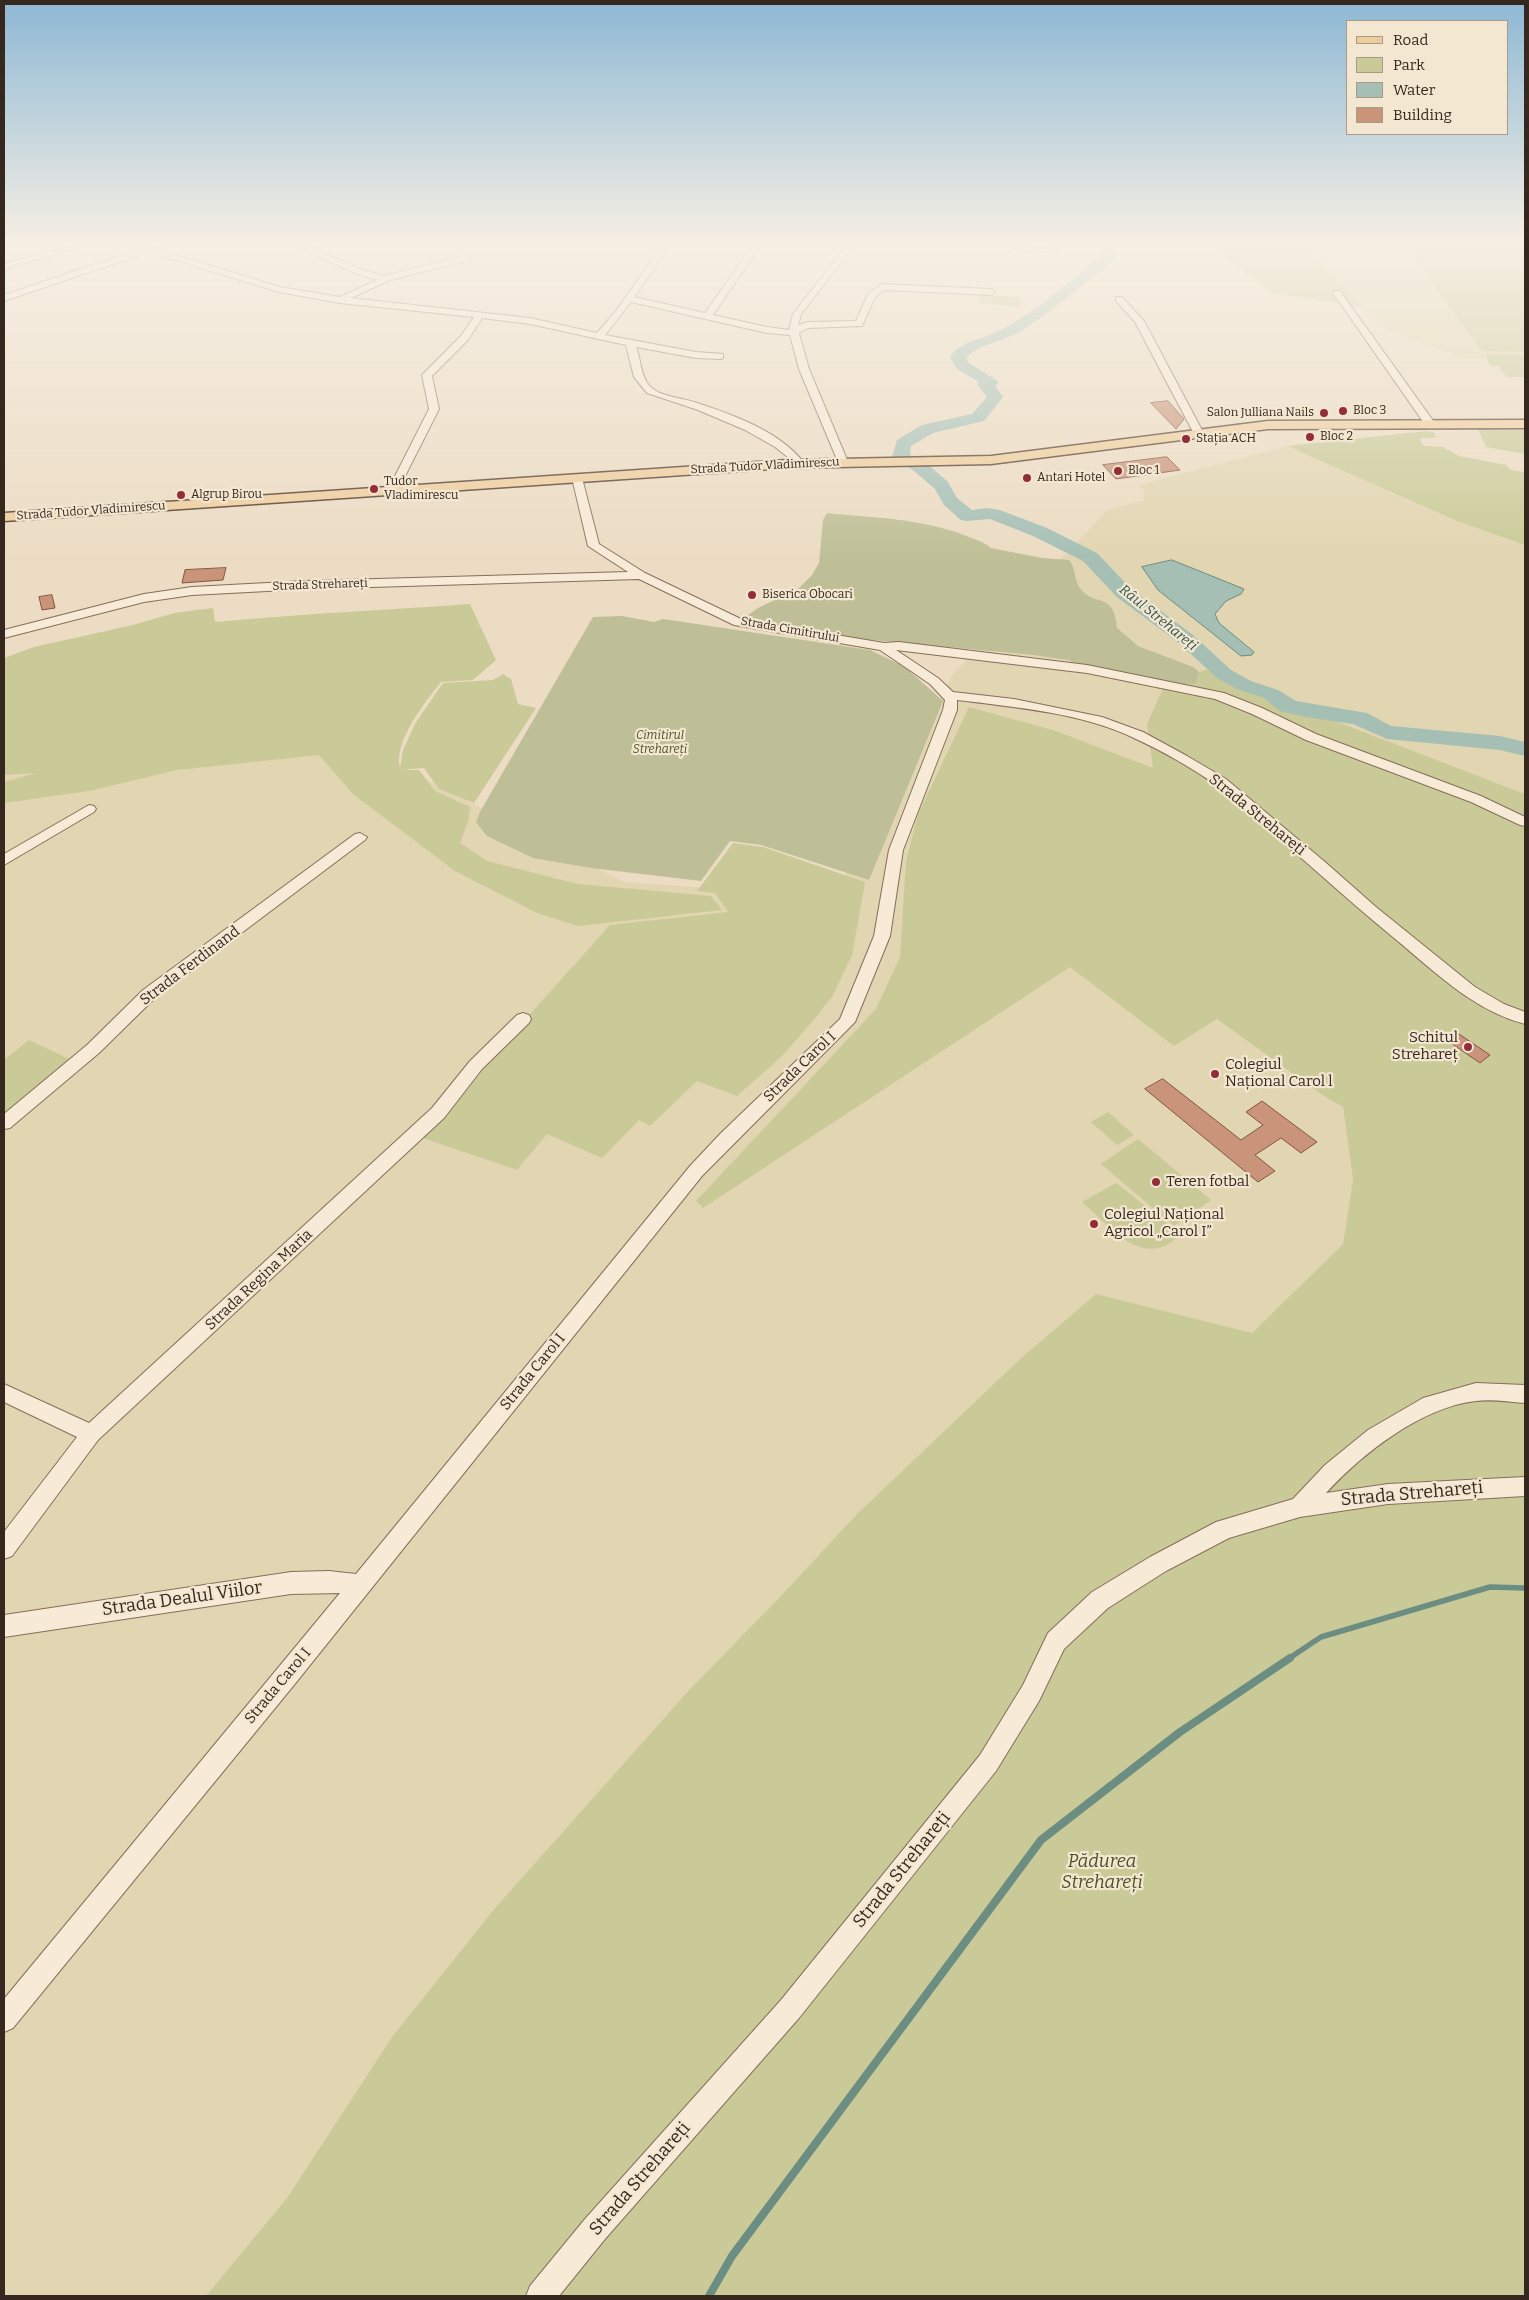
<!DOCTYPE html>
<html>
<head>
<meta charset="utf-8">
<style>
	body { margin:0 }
	#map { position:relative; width:1529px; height:2300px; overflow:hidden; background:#ecdcc3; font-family:Bitter,serif }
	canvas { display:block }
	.frame { position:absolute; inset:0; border:5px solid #36281e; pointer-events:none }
	.legend { position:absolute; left:1346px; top:20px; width:162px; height:115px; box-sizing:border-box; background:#f4e7d2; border:1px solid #a89b8a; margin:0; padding:6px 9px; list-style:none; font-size:15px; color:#36281e }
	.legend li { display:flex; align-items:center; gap:10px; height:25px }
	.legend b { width:25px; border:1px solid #a89b8a }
</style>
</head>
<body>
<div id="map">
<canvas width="1529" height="2300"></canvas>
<div class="frame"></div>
<ul class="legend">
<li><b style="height:6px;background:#eecd9c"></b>Road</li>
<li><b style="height:14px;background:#c9ca97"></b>Park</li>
<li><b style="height:14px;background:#a5bfb5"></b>Water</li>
<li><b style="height:14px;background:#c9947a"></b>Building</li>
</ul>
</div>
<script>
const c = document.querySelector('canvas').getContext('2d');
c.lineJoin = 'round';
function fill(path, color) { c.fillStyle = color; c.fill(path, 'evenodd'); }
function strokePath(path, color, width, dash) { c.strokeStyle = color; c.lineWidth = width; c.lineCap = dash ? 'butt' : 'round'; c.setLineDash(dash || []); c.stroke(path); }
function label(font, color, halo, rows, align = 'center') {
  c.font = font + ' Bitter,serif'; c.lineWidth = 4.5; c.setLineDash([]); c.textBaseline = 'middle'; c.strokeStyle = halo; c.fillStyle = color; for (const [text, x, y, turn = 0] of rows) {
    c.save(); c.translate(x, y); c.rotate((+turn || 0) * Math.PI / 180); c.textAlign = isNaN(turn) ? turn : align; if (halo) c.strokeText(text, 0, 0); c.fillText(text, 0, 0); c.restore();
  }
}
fill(new Path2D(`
	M1525,242v115l-59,1 -46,-15 -35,-15 -23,-21 -50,-55z
	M1287,446l170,75 68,24v249l-247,-95 -61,-33 126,441 10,73 -10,64 -91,89 -156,-39 -76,65 -162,154 -82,88 -86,88 -195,219 -103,129 -105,161 -81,98h-202v-1534l277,-58 343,178 209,15 120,-223 154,-164 36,-10 1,-10 -5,-5z`), '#e2d5b1');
fill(new Path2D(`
	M1207,242h318v110l-43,-1 -71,-97 -99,-2 50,55 -91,-14z
	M981,294l40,3 -2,10 -41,-4z
	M1485,355h40v22h-19l-7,-11h-9z
	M1478,429l47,1v24l-39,-7z
	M1427,431l7,1 2,6h-14l-2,2 4,6 19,1 16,9 47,9 5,5 14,2v73l-68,-24 -170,-75z
	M470,604l26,56 -23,20 -32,2c-16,20 -48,60 -41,86l3,-18 13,-28 27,-39 50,-3 10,-6 8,5 7,25 18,4 -62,95 -35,-14 -15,-21 -23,2h18l16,21 35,16 -2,15 -8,21 27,18 91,23 133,12 11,14 -144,16 -41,-13 -82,-42 -101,-76 -35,-40 -142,15 -88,21 -85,12v-21l32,-9 -32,2v-117l30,-11 99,-22 41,-12 39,-5 2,14c85,-8 170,-12 255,-18z
	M1217,666l61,33 247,95v1502h-1319l81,-98 105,-161 103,-129 195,-219 86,-88 82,-88 162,-154 76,-65 156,39 91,-89 10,-64 -10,-73 -19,-11 -107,-77 -43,27 -104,-79 -367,241 -7,-7 180,-192 24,-52 6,-96 12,-47 51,-107 87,24 97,37 -6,-44 18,-40z
	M733,843l30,4 102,35 -13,73 -19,40 -16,21 -35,40 -45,40 -40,-15 -47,45 -11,-6 -37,38 -55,-24 -30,36 -97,-33 190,-212 118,-13 -13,-19 -18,-2z
	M29,1040l40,19 -65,57v-56z
	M1108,1112l26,23 -17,10 -26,-23z
	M1138,1139l73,61 -37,26 -73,-62z
	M1116,1183l58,46 7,-4 4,4c-38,46 -71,1 -103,-27z`), '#c9ca97');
fill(new Path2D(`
	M827,513c49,5 92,5 140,23 9,4 18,6 24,12l51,10 27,2c8,10 4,19 11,28 14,20 34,2 37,40l21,18 55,21 6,5 -4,12h-35l-73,-15 -19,-9 -34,-5 -227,-21 -69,-12 20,-14 41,-20 13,-13 7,-12 4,-43z
	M622,616l32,6 9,-3 207,31 35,17 38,34 -74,179 -108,-35 -31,-4 -29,40 -110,-13 -58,-10 -46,-22 -11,-14 5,-12 112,-193z`), '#bebf96');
const water = new Path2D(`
	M1172,560l72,29 -3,5 -15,7 -11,13 4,9 35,29 -2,3 -11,1 -83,-66 -16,-23z`);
fill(water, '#a5bfb5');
strokePath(water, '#6c8d82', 1);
strokePath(new Path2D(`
	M1288,1659l33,-22 169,-50 35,1`), '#6c8d82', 5.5);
strokePath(new Path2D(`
	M709,2296l23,-40 309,-416 139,-108 110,-74`), '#6c8d82', 8);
fill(new Path2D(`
	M1096,242l18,1 2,3 -3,15c-29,23 -58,48 -89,68 -18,13 -43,13 -58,29l3,5 30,19 -4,4 8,11 -19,24 -51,12 -22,13 -1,9 15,7 23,20 9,16 15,12 15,-2 13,2 47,18 50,25 34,36 62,46 38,35 20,11 27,9 18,11 71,12 24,13 109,10 25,6v14l-25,-6 -113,-11 -34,-15 -47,-7 -26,-6 -16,-13 -27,-9 -20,-11 -38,-35 -62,-46 -34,-36 -50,-25 -43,-17 -23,2 -6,-1 -17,-15 -9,-16 -22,-19 -18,-9 -3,-4 5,-17 25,-15 50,-11 15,-17 -10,-13 2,-2 -22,-13 -7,-12c11,-16 27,-16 43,-24 37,-15 76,-52 108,-76l1,-9z`), '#a5bfb5');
const building = new Path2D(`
	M1168,401l16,18 -8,10 -25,-26z
	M1167,457l13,13 -64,9 -13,-14z
	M226,568l-3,12 -41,3 3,-13z
	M52,595l3,13 -13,2 -3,-13z
	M1456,1032l34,23 -10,8 -35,-24z
	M1163,1079l78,61 22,-15 -17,-13 16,-11 55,41 -16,11 -20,-15 -26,17 20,16 -17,11 -113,-93z`);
fill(building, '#c9947a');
strokePath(building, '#845541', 1);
const minor = new Path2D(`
	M87,242h11l-94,27v-5z
	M122,242h11l147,45 60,10 37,-17 -20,-6 -66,-30 -1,-2h10l63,28 21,6 83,-21 4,3 -1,2 -80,20 -39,18 179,20 67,15 18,-21 50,-70h8l-39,55 71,16 50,-71h8l-50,73 54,12 22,3 4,-16 49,-63v-4l-17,-3 -1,-2h27l-1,9 -49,63 -3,11 10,-3 48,-1 12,-27 14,-10 109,5 4,3 -4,3 -107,-5 -9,7 -13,29 -54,2 -9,5 10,36 39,93 -5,3 -5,-3 -39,-93 -9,-34 -23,-2 -136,-31 -26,33 91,17 27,2v4l-3,1 -24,-1 -60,-11c5,12 4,26 12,37 10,13 31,13 46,18 37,12 86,29 110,61l-5,3 -24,-19 -30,-17 -47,-20 -51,-17 -13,-16 -8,-32 -96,-21 -48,-6 -14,22 -36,36 7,33 -41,81 -5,3 -5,-3 41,-81 -7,-34 39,-39 13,-19 -134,-14 -61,-11 -130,-40 -145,49v-6l136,-46z
	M593,242h8l1,1 -4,2z
	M998,242h11l12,4 32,3 4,2 -4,2 -33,-3z
	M1334,291h6l94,131v4h-8l-93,-133z
	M1116,297h6l22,24 59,111 -1,2h-8l-1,-2 -58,-110 -19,-21z
	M577,475l5,3 17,66 46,29 96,46 143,24 15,-1 188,23 137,28 38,15 54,26 165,62 44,21v9l-5,-1 -49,-23 -165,-62 -54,-26 -37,-15 -128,-26 -191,-23 42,28 15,14 61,7 88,18 41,15 44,24 39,23 99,83 51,45 99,80 29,17 21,8v12c-54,-14 -95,-57 -137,-91 -44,-36 -85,-75 -129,-111 -14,-13 -28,-26 -43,-37 -25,-18 -54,-34 -82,-47 -52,-25 -119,-31 -177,-38v10l-54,140 -13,86 -35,86 -153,154 -408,509 -281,343 -9,4v-33l336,-406 -49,1 -287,43v-22l287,-43 38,-1 27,3 334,-408 31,-33 119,-114 34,-83 15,-86 54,-140 2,-10 -15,-16 -50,-34 -146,-25 -95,-46 -334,10 -113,6 -48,7 -140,36v-8l140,-36 48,-7 113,-6 323,-9 -40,-26 -16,-68z
	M89,805l5,1 2,3 -2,3 -90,53v-11z
	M360,833l7,4 -2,3 -210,158 -56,55 -89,75 -6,1v-15l83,-69 56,-55 212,-156z
	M523,1013l6,2 2,4 -2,4 -47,46 -38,49 -346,322 -86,116 -8,3v-27l73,-95 -73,-35v-18l85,39 343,-315 38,-47 47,-46z
	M1476,1383l49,2v18c-16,-1 -33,-4 -49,-2 -55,6 -114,53 -150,92l62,-9 137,-7v19l-137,8 -88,13 -71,21 -63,33 -58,37 -44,41 -25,52 -43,70 -197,247 -194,221 -46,57h-33l4,-10 55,-67 196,-219 199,-245 43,-70 25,-52 44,-41 58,-35 66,-35 77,-23 32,-34 43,-35 55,-32z`);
const major = new Path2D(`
	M1525,420v8l-257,1 -277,35 -204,4 -783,53v-8l783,-53 204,-4 277,-35z`);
strokePath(minor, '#866e5b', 2);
strokePath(major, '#543c2f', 3);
fill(minor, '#f7ead6');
fill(major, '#eecd9c');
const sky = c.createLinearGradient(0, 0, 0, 564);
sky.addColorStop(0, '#8db8d4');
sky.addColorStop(0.43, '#f6efe4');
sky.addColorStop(1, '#f6efe400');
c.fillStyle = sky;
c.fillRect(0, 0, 1529, 564);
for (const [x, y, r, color] of [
	[1343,411,5,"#932d37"],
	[1324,413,5,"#932d37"],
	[1310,437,5,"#932d37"],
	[1186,439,5,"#932d37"],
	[1118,471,5,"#932d37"],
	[1027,478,5,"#932d37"],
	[374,489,5,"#932d37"],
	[181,495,5,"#932d37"],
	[752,595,5,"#932d37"],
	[1468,1047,5,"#932d37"],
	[1215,1074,5,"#932d37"],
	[1156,1182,5,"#932d37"],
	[1094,1224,5,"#932d37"]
]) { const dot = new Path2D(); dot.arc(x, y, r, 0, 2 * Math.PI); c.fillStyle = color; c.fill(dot); strokePath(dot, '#f4e7d2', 2); }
label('12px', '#36281e', '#f4e7d2', [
	["Bloc 3",1353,411],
	["Salon Julliana Nails",1314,413,"right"],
	["Bloc 2",1320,437],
	["Stația ACH",1196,439],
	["Bloc 1",1128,471],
	["Antari Hotel",1037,478],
	["Tudor",384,482],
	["Vladimirescu",384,496],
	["Algrup Birou",191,495],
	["Biserica Obocari",762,595]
], 'left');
label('12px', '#36281e', '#f4e7d2', [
	["Strada Tudor Vladimirescu",765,466,-3],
	["Strada Tudor Vladimirescu",91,511,-4],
	["Strada Strehareți",320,585,-2],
	["Strada Cimitirului",790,630,10]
]);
label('italic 12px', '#4b5225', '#f4e7d2', [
	["Cimitirul",660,736],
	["Strehareți",660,750]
]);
label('italic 14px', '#2e564f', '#f4e7d2', [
	["Râul Strehareți",1158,618,39]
]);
label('15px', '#36281e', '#f4e7d2', [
	["Strada Strehareți",1257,815,39],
	["Strada Ferdinand",190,966,-37],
	["Strada Carol I",800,1067,-44],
	["Strada Regina Maria",259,1280,-43],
	["Strada Carol I",533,1372,-51],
	["Strada Carol I",278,1686,-50]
]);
label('15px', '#36281e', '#f4e7d2', [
	["Schitul",1458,1038,"right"],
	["Strehareț",1458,1055,"right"],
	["Colegiul",1225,1065],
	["Național Carol l",1225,1082],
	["Teren fotbal",1166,1182],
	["Colegiul Național",1104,1215],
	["Agricol „Carol I”",1104,1232]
], 'left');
label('18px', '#36281e', '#f4e7d2', [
	["Strada Strehareți",1412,1494,-5],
	["Strada Dealul Viilor",182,1599,-8],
	["Strada Strehareți",902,1870,-51],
	["Strada Strehareți",640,2179,-49]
]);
label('italic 18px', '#4b5225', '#f4e7d2', [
	["Pădurea",1102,1862],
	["Strehareți",1102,1883]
]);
</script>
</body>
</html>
